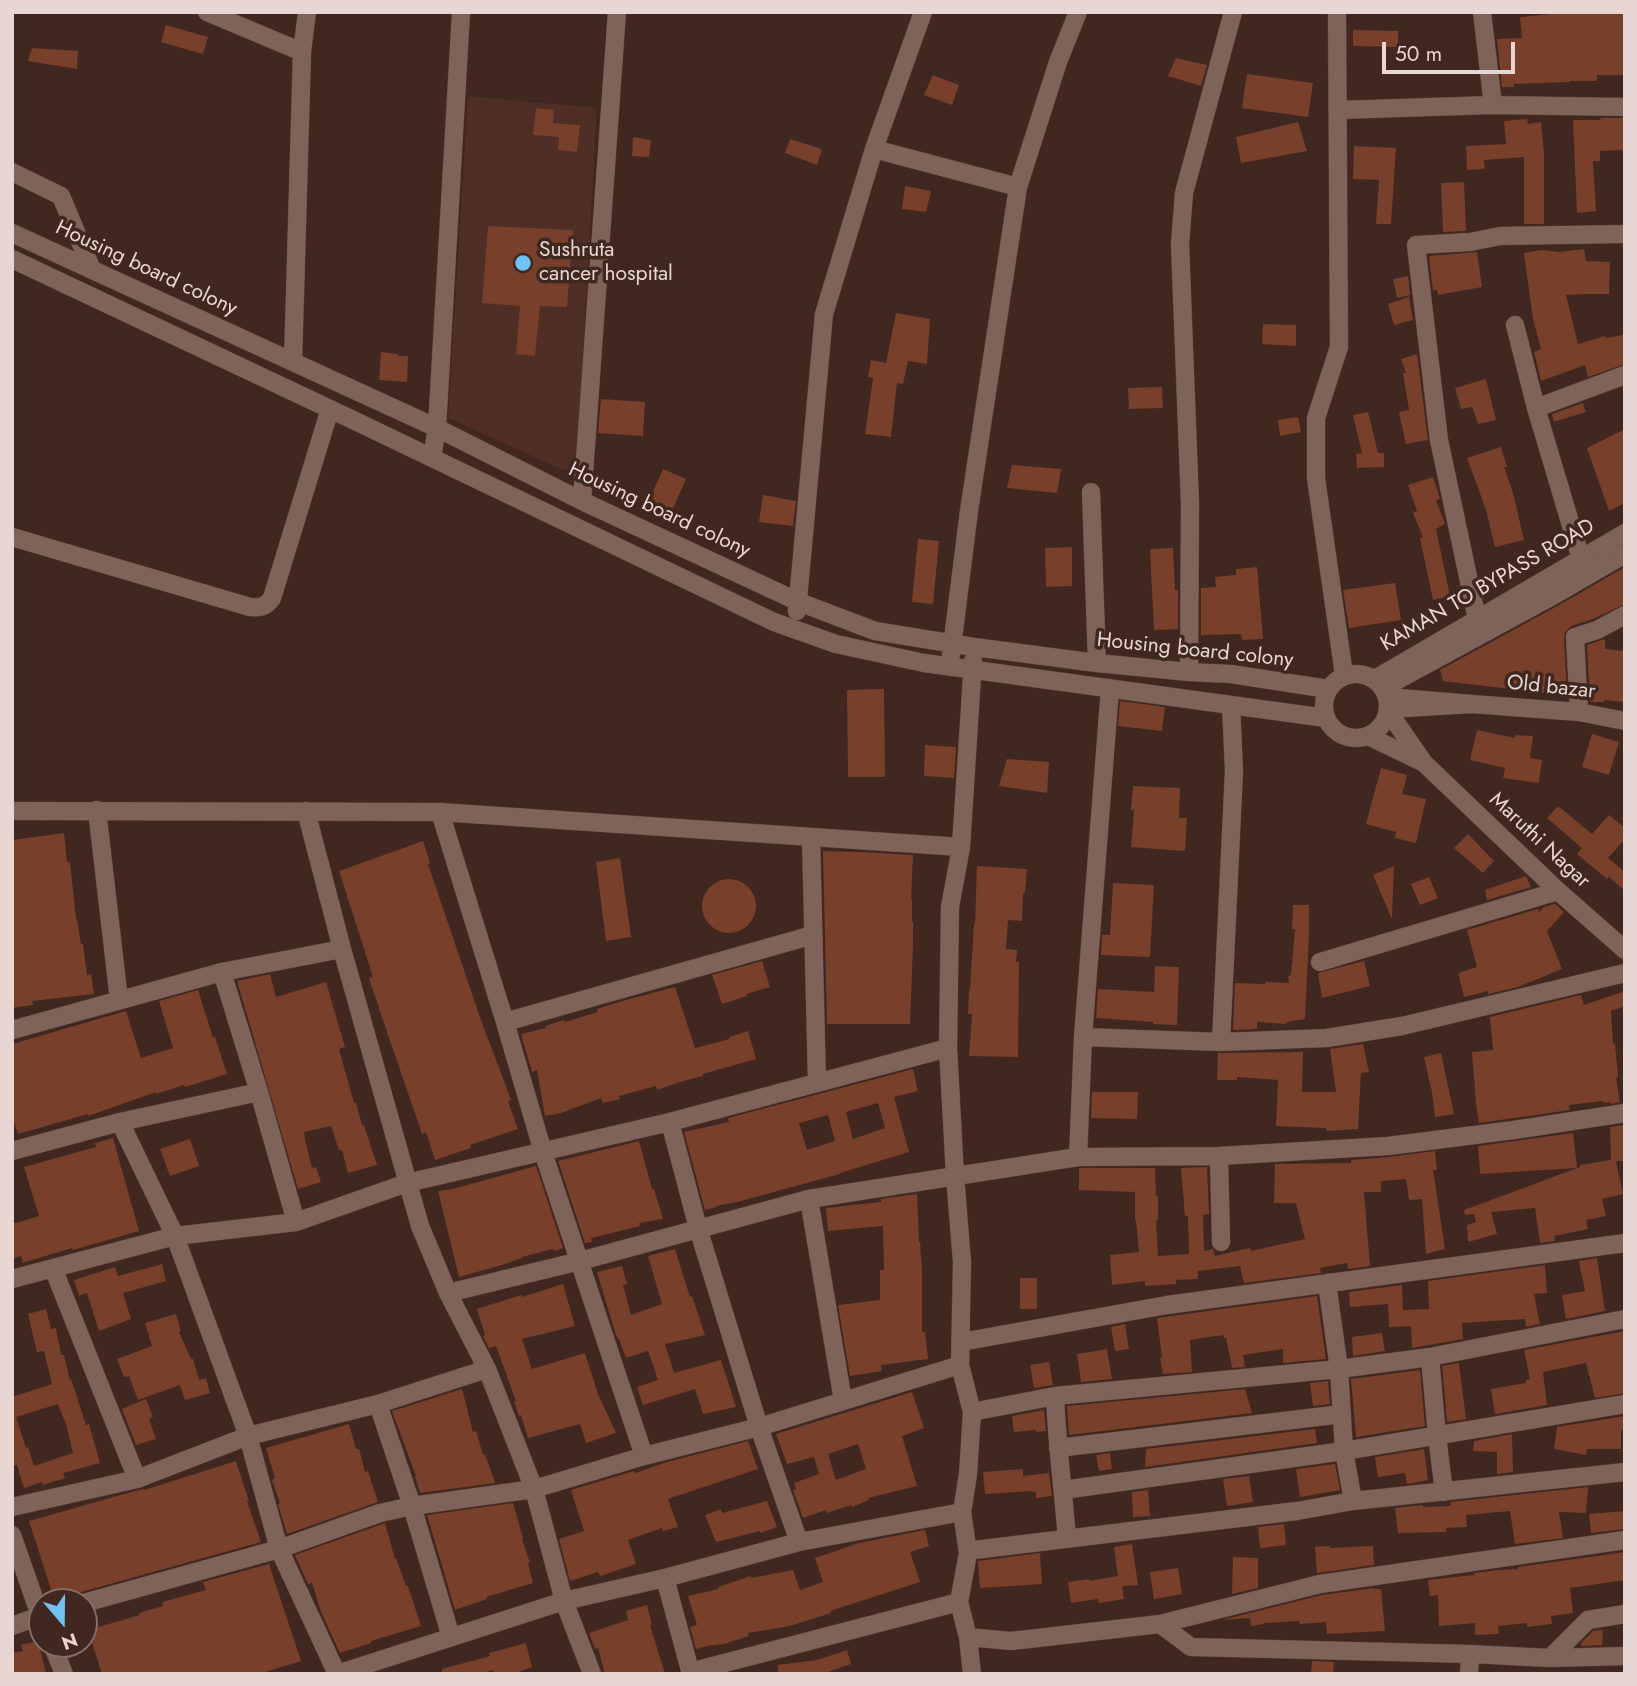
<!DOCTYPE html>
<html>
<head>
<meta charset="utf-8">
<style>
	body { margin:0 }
	#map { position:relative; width:1637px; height:1686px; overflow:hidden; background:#40271f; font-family:Jost,sans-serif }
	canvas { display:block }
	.frame { position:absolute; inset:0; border:14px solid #e7d6d1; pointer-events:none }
	.north { position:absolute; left:28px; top:1588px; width:70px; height:70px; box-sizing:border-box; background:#40271f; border:2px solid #836d66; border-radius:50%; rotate:160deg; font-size:19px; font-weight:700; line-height:28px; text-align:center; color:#e7d6d1 }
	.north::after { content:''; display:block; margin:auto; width:24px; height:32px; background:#70c1f4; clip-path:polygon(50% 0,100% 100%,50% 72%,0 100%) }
	.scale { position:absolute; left:1382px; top:42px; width:133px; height:32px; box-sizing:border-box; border:4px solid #e7d6d1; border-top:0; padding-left:9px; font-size:21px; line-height:24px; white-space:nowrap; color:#e7d6d1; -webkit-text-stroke:5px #40271f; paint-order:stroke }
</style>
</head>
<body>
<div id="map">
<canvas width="1637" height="1686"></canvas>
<div class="frame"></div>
<div class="north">N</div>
<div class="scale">50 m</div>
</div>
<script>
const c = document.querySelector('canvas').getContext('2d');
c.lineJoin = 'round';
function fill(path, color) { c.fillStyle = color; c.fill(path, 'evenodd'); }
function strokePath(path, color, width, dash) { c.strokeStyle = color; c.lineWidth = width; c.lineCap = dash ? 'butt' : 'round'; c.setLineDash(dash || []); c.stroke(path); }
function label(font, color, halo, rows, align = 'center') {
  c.font = font + ' Jost,sans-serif'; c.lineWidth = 7; c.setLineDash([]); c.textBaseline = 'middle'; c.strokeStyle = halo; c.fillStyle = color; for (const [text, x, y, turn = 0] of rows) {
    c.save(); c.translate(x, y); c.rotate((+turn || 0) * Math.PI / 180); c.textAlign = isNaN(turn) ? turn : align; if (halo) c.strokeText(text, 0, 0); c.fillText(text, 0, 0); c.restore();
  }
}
fill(new Path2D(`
	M468,96l129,12 -21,368 -128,-58z`), '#4e2e25');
fill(new Path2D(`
	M1573,12v2l52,-1v23h-2v39h-26v6h-27v1l-56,2v3h-12l-5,-48 25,-1 -2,-21z
	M166,25l42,12 -5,17 -42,-12z
	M1353,30l45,1v16l-45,-1z
	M32,48l46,3 -1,18 -49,-8z
	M1176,58l31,7 -6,21 -33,-10z
	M1247,74l66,9 -5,34 -66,-9z
	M933,75l26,10 -7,20 -28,-10z
	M536,108l18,2 -1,13 27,2 -3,27 -19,-2 1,-13 -26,-2z
	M1600,118h24l1,32 -25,1v10h-7l3,50 -19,2 -4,-93h28z
	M1527,119l1,5 13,-2 3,30v72h-20v-67l-40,3 1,9 -18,1 -1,-24 40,-2 -2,-23z
	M1298,122l9,29 -66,12 -5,-26z
	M633,137l18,3 -2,17 -17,-1z
	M790,139l32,10 -5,16 -32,-12z
	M1354,146l42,2 -5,76h-15l3,-44 -26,-1z
	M1464,182l2,49 -23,1 -2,-49z
	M905,186l26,5 -5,21 -24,-3z
	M488,226l85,4 -6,77 -27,-1 -5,50 -19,-2 4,-48 -38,-3z
	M1584,249l2,12 24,1 -1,32h-23l-20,1 12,49 27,-8 1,2 17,-3 2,29 -37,13 -3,-12 -44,16 -7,-29 7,-3 -8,-30 -9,-66 17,-3 18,2z
	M1477,252l5,35 -44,8 -1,-5h-4l-4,-34z
	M1408,276l2,19 -13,3 -4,-19z
	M1409,297l4,23 -19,5 -6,-21z
	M896,313l34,6 -3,45 -19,-3 -5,23 -6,-1 -6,54 -26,-3 8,-56 -5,-1 3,-17 15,3z
	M1263,324l33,1v21l-34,-2z
	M381,352l17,2v2h10l-1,26 -28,-2z
	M1417,354l11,86 -22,4 -7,-32 10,-2 -6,-37h3l-5,-14z
	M1486,379l10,41 -18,4 -6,-17 -11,2 -6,-21z
	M1162,387l1,21 -34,1 -1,-21z
	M601,399l44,3 -2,34 -45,-3z
	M1583,403l3,9 -32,10 -2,-8z
	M1368,412l10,41h6v14l-27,1 -1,-14 6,-1 -9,-38z
	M1298,417l3,15 -21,4 -2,-16z
	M1625,429v74l-16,8 -22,-63z
	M1501,447l6,20h-3l9,26 11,47 -29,7 -9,-37 -19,-52z
	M1012,465l49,4 -4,24 -50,-5z
	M663,469l23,10 -15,34 -23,-10z
	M1433,477l7,22 -4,1 9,24 -9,5 14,67 -17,4 -13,-62 3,-1 -10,-24 4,-2 -9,-26z
	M763,495l33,6 -3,25 -34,-4z
	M918,539l21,2 -6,63 -21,-2z
	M1072,547v39l-26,1 -1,-39z
	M1173,548l2,42h3v39l-24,1 -4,-81z
	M1257,567l6,72 -21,1 -1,-6 -40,1v-47l15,-1 -1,-10 21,-2v-6z
	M1625,567v37l-32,15 -22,7 -6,6 -1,6 3,55h-23l-101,-12 -3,-11 121,-66z
	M1395,583l6,37 -52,8 -6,-38z
	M1605,639v10l20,2v51l-21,-2v2h-14l-3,-57z
	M884,689l1,88h-37l-1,-87z
	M1120,701l45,6 -3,24 -44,-5z
	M1477,730l38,8v-3l18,1 -3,22 12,2 -3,23 -36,-5 2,-10 -35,-8z
	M1592,734l27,8 -10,33 -27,-8z
	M925,745l31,2 -2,31 -30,-2z
	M1007,759l42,3 -2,31 -48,-7z
	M1381,768l26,7 -5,19 24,5 -10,44 -21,-5 1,-6 -30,-8z
	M1133,786l47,2 -1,30h8l-2,33 -54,-4 3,-37h-3z
	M1558,806l34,28 17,-19 16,13v11l-17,19 17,14v19l-16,-14 -2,2 -30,-25 5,-6 -35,-30z
	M64,833l3,29h3l6,57h1l4,25h2l4,31 4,-1 3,20 -62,7 1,4 -21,3v-168z
	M1468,834l26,27 -11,12 -29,-25z
	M423,841l7,22 -2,1 55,162 20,52 8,22 -3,1 10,28 -48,16 1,3 -36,12 -9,-28 -4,2 -36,-105 -17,-51 4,-1 -34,-106z
	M823,851l39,1 51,3 -2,44h1v23h1v22l-3,80h-83z
	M620,858l11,79 -25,4 -10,-79z
	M977,866l50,3 -2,24h-2l-1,28 -14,-1 -2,29 11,1 -1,12h3l-1,95 -49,-1 3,-42h-4l1,-25h1l4,-65h1z
	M1394,866l-2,53 -19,-44z
	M1526,876l5,11 -44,13 -2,-10z
	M1429,877l9,21 -18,7 -9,-21z
	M702 906a27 27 0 1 1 54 0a27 27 0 1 1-54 0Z
	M1113,883l41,2 -4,72 -49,-2 1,-20h8z
	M1555,904l9,8 -17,19 15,38 -44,18 -30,7v-3l-24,6 -6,-24 19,-6 -10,-37 71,-21 1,3 5,-5z
	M1293,905h16v29l-4,85 -19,3v2l-29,-2v7l-24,1 2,-47 30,1v-2l24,1 -1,-7 3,-1 4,-46h-3z
	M762,961l8,26 -24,7 1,2 -25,8 -10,-29z
	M1364,961l6,25 -48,12 -4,-25z
	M1155,966l24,1 -2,58 -24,-1v-2l-57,-4 2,-29 56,3z
	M270,974l6,23 50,-15 19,65 -6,2 15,54h2l6,22h2l13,40 -29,8 -6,-23h-3l-8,-24 -27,6 1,3h-1l8,33 4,-1 5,15 -23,7 -61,-208z
	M675,987l20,61 35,-9 -1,-2 19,-6 8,28 -53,15v2l-20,5 -26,9 -1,-4 -37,10 1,3 -17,4 -2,-5 -40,15 -16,3 -8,-46 -5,2 -11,-38 25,-6 -1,-2 19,-6 1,2 33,-10 -1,-3 25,-8z
	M198,990l15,48 2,-1 12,37 -42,13 -1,-2 -28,9v-2l-68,24v-2l-70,20 -6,-18v-72l114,-33 15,47 32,-10 -14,-47z
	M1625,991v15l-14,5 2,33 2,-1 3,34h-2l4,25 -10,2v-2l-6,1 -1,-2 -34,4 1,5 -91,13 -3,-18 -4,-53 21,-2 -3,-33 91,-22 3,10z
	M1363,1044l6,28 -8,1 -3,56 -32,2v-3l-50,-2 2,-46 -41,-3v3h-20l1,-27 85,-1 -1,40h34l-6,-43z
	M1441,1053l13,61 -19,3 -3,-25 -8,-35z
	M913,1069l5,22 -24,6 15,55 -69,21v1l-103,28 -21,4 1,1 -12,3 -21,-78 45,-10 -1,-4zM878,1103l7,25 -32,11 -7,-27zM828,1115l7,26 -28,9 -8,-27z
	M1092,1092h46l-1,27 -46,-1z
	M1625,1125v36h-9l7,33 -21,5 4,17 -20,4 2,9 -34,7 1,5 -15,2 -5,-35 -44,4 6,22 -29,8 -1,-17 9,-3 -2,-8 -9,1 -1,-5 116,-43v-2l31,-5 -1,-33z
	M1573,1133l4,35 -97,6 -2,-28z
	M113,1138l26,93 -66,19 -1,-2 -20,6 -29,9 -2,-7 -9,3v-35l27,-8 -15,-49 72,-20 -1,-4z
	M190,1139l9,27 -29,10 -10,-27z
	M639,1141l13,48h2l9,30 -24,4 1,3 -49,12 1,4 -7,1 -27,-82z
	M1435,1151l2,19h-4l12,79 -19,5 -4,-55 -13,1 -3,-21 -25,2v11h-17l6,74 -22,3 -1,-6 -27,5 1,5 -77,10 -4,-17 -42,5v8l-22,1v4l-31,2v-5l-33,4 -2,-30 29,-3 -3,-32h-1v-28l-56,-2v-22h76l1,28h2v24h-2l2,36 31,-2 -1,-38h-3l-4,-48 26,-1 2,47 -6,1 1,36 9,-2 2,7 35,-8 1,3 54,-12 -9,-36h-22l1,-39 76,-1v-3l38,-3z
	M536,1166l27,82 -9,3 -1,-2 -31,8v1l-20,7 -43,12 -21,-86 15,-2z
	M917,1194l2,48h1l2,27v63h3l3,27 -47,6 1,6 -32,5 -12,-71 42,-5v-30h4l-1,-44 -55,5 -2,-23 55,-6v-3z
	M675,1249l15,48 2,-1 13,39 -40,9 9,29 47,-13 15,47 -33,7 -8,-25 -52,16 -6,-18 21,-7 -10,-29 -22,7 -7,-19h-1l-3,-7 -18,-60 25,-6 5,18 -4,1 8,30 31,-11 -14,-48z
	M1597,1258l8,53 -39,8 -4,-24 23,-4 -6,-30z
	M162,1264l4,17 -43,12 8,26 -32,12 -12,-38 -8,3 -5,-16 41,-13 3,9z
	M1545,1265l2,28 -13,1 6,30 -14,3 -1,-8 -63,4 1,16 -51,9 -1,-22 -22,1 -1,-23 -38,3 -1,-15 53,-7 1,25 26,-1 -1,-28z
	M1020,1278h17v31h-17z
	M563,1284l12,42 -53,13 10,30 53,-16 13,41 18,39 -30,10 -6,-19 -52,14 -7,-23 -2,1 -5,-15h2l-20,-55 -7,2 -6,-12 2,-1 -8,-26 44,-14 1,2z
	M1317,1296l9,63 -43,4v-14l-40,6 2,12 -13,1 -6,-30h-2l-1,-3 -33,5 2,32 -29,2 -3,-16 2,-1 -5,-39z
	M46,1309l5,20 5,-1 5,27h3l6,25 1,-1 15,46 3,-1 11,39 -37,10 2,5 -22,7 -1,-3 -18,6 -7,-23 -5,1v-69l40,-13 -8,-33 -7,1 -9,-38zM58,1404l6,16h1l8,33 -39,13 -6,-19 -2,1 -10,-31z
	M176,1314l5,17 -2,1 12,27h2l6,21 7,-2 4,15 -25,7 -5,-15 -42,15 -9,-24 -5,1 -7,-18 35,-13 -7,-23z
	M1125,1324l4,25 -14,2 -4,-24z
	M1625,1331v62l-30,5 -9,-35 -43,9 4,33 -52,9 -4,-25 35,-6v-3l4,-1 -6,-29z
	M1382,1333l3,18 -32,5 -1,-19z
	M1107,1349l5,30 -31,3 -4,-28z
	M1049,1362l4,23 -19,3 -4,-23z
	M1459,1363l7,56 -19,3 -5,-56z
	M1420,1370l5,56 -69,11 -5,-58z
	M1328,1381l2,23 -17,2 -3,-23z
	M462,1389l11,43 3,-1 7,24 2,-1 10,29 -75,10 -5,-17h1l-24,-65z
	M1245,1389l7,24 -183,22 -2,-29z
	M912,1392l12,36 -22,8 15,50 -49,12 1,2 -17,7 -1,-2 -24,8 -1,-3 -23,8 -10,-28 3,-1 -2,-6 25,-9 -5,-17 -27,7 -11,-30zM858,1444l8,25 -30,11 -8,-26z
	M146,1399l7,18 -4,2 7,20 -20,6 -14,-36z
	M1044,1410l2,21 -10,1 -1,-2 -21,2 -2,-16z
	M1625,1416v14h-4v19h-34l-1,6 -32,-6 3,-22z
	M349,1424l7,25h3l6,23 3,-1 10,31 -91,32 -9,-30 2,-1 -8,-23 3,-2 -9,-30z
	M1315,1429l2,14 -172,24 1,-18z
	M1512,1434l1,38 -16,2v-22l-24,-1 1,-10z
	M748,1441l10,28 -90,30 10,28 -15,4 -1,-3 -34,12 8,24 -36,12 -2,-4 -28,9 -11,-42 25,-8 -13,-41 63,-19 1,2 32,-11z
	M1424,1449l4,31 -21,4 -2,-11 -27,4 -3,-20z
	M1110,1453l2,16 -13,2 -3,-16z
	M236,1461l13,40h-2l14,41 -180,50 -7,5 -13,5h-6l-26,-81 95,-27 20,-5v1z
	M1335,1464l5,26 -40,7 -4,-28z
	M1023,1469v7l26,-3 3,23 -16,2v-6h-3v-1l-48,3 -2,-22z
	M1249,1476l4,26 -26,4 -4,-27z
	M1588,1487l-2,26 -27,-1 4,26 -48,6 -5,-33 -44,4 1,12 -21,1v4l-48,1 -3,-25 28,-3v2l28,-1 -1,-4z
	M1148,1490l2,26 -17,1 -1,-25z
	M767,1501l10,26 -17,6v-2l-44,11 -11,-27 16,-6 1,4z
	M513,1503l10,35 -1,1 8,24h-2l5,20 -47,14 1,2 -32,11 -28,-95z
	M1625,1511v18l-34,4 -2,-19z
	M385,1523l10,36 1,-1 10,28h2l13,40 -50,15v2l-31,10 -19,-41 -9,-29 -4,1 -13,-29z
	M1284,1524l2,21 -26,3 -2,-21z
	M925,1530l4,16 -19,6 10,30 -90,29 1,2 -41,13 -42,7 1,3 -25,8 -17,2 -11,3 -6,-22 7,-2 -9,-29 30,-7v-2l33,-11v2l42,-8 7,20 23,-8 -8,-24 44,-15z
	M1132,1544l6,41 -16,1 2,13 -25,4 -1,-4 -27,4 -3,-21 21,-3v2l29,-5 -4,-29z
	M1329,1546l1,2 43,-2 1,19 -57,8 -2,-26z
	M1625,1552v28l-55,8 3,25 -22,3 1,8 -25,3v-4l-29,3 1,8 -24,1v-12l-36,3 -1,-31 -8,1 -2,-16 46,-5v-2l26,-3 18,-1v-2z
	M1040,1553l2,31 -62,4 -2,-27z
	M1233,1557l25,1v30l-26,6z
	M269,1564l32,97 -42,13h-157l-14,-44 52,-15 -1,-2 24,-7 -1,-4 44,-12 -3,-8z
	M1178,1568l4,26 -28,5 -4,-27z
	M1374,1588v1h7l4,42 -58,3 -1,-12 -26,2 -1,-3 -35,2v1l-13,2 -1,-8 -28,2 100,-25z
	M647,1605l5,20h-2l15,49h-60l-7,-26 -3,1 -6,-16 39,-13 -2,-9z
	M1603,1630l-1,15 -21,1v-3l12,-12z
	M38,1641l8,33h-34v-21l11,-2 -2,-6z
	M526,1643l6,24 -19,7h-19l-1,-4 -12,4h-39v-5l48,-13 -1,-3z
	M847,1650l4,14 -29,10h-44v-9l39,-5z
	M1312,1661l22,1 -1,12h-22z`), '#783f2b');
const minor = new Path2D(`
	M207,12l95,40
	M1337,12l2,335 -23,71v60l28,197
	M1482,12l11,93 132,2
	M1338,110l155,-5
	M874,149l144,38
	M12,172l49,24 31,74
	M12,233l425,195 145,73 217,101 76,29 99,16 123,16 92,9 42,2 97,15
	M12,259l339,160 423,203 62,22 88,19 402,55
	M1515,325l21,83
	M293,362l9,-310 5,-40
	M432,458l5,-30 24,-416
	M1091,492l6,171
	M582,501l35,-489
	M12,537l238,70c10,1 16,0 22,-9l58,-189
	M1581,559l-45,-151 89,-33
	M797,611l27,-297 50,-165 49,-137
	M1477,619l-38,-179 -23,-195 54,-3 30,-6 125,-2
	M951,655l18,-144 49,-324 40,-125 20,-50
	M1189,672l1,-168 -10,-260 4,-51 49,-181
	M1324 706a32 32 0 1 1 64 0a32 32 0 1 1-64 0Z
	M1375,679l250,-146
	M1383,688l173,-94 69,-40
	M1387,697l85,7 -84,5
	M1472,704l107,8 46,9
	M1579,712l-4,-75 22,-7 28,-15
	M1368,736l56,27 -36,-52
	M1424,763l134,128 67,59
	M97,810l22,190
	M12,811l428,1 521,35
	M440,812l65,210 38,130 101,304
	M811,837l6,246
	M1320,962l238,-71
	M222,972l37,120 37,130
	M505,1022l308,-87
	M12,1030l210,-58 120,-23
	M1083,1037l138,5 106,-4 75,-12 223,-53
	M1221,1042l13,-271 -3,-66
	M120,1122l55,114 73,200 31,113 58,125
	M670,1122l28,106 61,199 40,115
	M12,1151l108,-29 139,-30
	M1219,1156l2,86
	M1078,1157l5,-120 27,-349
	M809,1199l34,202
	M53,1268l84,211
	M12,1279l163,-43 121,-14 111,-39 263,-61 278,-74
	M1327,1283l12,86 5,82 9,50
	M448,1293l132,-32 229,-62 269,-42 141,-1 169,-10 126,-16 111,-17
	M961,1342l206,-37 458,-62
	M1430,1357l7,79 7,56
	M487,1369l47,120 30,112 28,73
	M1055,1396c2,48 8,94 12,142
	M378,1404l34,102 39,131
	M972,1412l83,-16 284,-27 91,-12 195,-38
	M1058,1448l284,-34
	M1063,1490l281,-39 281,-47
	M12,1507l125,-28 111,-43 130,-32 109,-35 -39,-76 -28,-67 -78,-277 -36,-138
	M12,1535l30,86
	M968,1553l6,-3 323,-39 56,-10 272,-29
	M665,1578l26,96
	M84,1603l195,-54 101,-36 32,-7 122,-17 110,-33 115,-29 201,-62
	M1160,1624l160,-40 305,-44
	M12,1626l30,-11
	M968,1637l43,4 149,-17 31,23 279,7 80,4 75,-2
	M52,1644l12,30
	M1550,1658l38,-38 37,-6
	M690,1672l269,-70
	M337,1674l227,-73 101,-23 134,-36 163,-30
	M972,1674l-4,-37 -9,-35 9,-49 -6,-41 6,-38 4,-62 -12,-47 2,-103 -7,-86 -7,-128 2,-141 11,-60 12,-186
	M1469,1674l1,-20`);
strokePath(minor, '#58433c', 19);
strokePath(minor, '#7f6359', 18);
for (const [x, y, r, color] of [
	[523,263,9,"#70c1f4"]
]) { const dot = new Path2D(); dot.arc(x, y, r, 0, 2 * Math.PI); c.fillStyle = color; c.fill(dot); strokePath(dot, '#40271f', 2.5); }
label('21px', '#e7d6d1', '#40271f', [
	["Sushruta",539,251],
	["cancer hospital",539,275]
], 'left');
label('21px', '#e7d6d1', '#40271f', [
	["Housing board colony",146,269,25],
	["Housing board colony",659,511,25],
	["KAMAN TO BYPASS ROAD",1488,586,-30],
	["Housing board colony",1195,651,6],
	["Old bazar",1551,688,6],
	["Maruthi Nagar",1539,841,43]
]);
</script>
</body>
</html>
